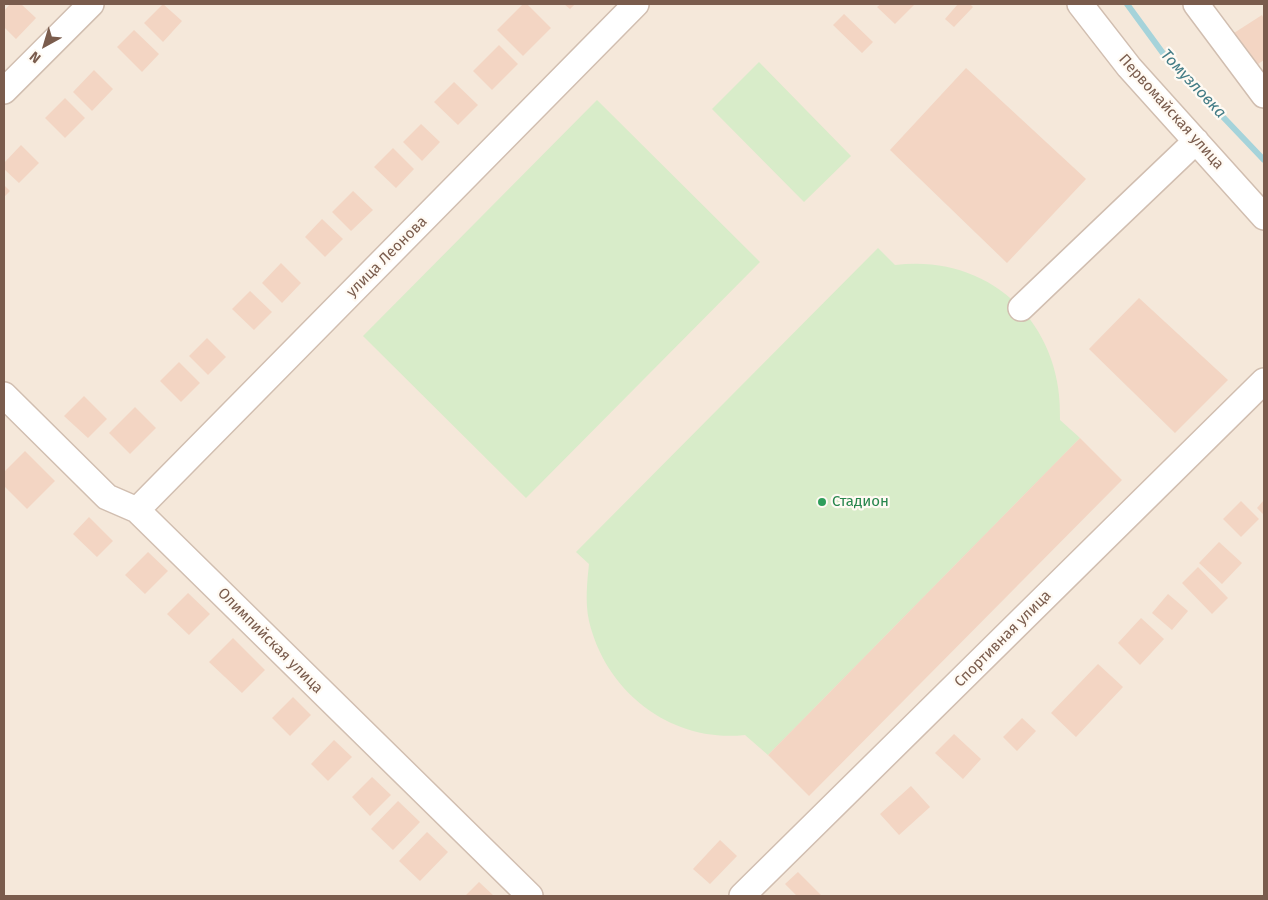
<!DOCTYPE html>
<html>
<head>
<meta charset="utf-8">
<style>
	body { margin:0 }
	#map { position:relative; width:1268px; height:900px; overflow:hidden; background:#fdf6ec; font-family:"Fira Sans",sans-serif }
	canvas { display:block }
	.frame { position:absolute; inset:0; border:5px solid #7a5c4d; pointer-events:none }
	.north { position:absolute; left:20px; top:20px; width:50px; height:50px; -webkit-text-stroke:4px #fffaf3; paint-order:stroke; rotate:219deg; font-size:14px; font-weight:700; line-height:20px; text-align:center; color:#7a5c4d }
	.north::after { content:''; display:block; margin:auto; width:18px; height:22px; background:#7a5c4d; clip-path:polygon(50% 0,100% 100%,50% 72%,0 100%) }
</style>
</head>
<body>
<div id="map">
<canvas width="1268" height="900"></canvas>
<div class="frame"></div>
<div class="north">N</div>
</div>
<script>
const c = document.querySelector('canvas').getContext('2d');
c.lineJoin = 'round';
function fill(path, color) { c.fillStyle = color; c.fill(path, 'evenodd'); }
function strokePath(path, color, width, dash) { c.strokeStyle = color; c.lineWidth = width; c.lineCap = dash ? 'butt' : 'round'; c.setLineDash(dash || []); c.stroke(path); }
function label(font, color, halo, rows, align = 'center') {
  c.font = font + ' "Fira Sans",sans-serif'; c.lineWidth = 4.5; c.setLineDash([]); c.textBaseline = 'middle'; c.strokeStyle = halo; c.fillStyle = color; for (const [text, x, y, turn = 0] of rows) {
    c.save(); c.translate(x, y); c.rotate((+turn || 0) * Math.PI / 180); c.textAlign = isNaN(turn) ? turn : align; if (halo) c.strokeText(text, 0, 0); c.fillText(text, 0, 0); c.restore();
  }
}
fill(new Path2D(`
	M4,4h1260v892h-1260z`), '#f5e8da');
fill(new Path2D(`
	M759,62l92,94 -47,46 -92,-93z
	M597,100l163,162 -234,236 -163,-162z
	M878,248l17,17c95,-12 169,59 165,155l20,18 -312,317 -23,-20c-73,8 -139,-42 -156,-114 -4,-19 -2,-38 0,-57l-13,-12z`), '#d8ecc9');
strokePath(new Path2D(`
	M1127,4l38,52 99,104`), '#a5d3da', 6);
fill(new Path2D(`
	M10,4h11l15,14 -20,21 -12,-12v-16z
	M163,4l19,17 -19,21 -19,-19z
	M523,4h4l24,24 -28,28 -26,-26z
	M564,4h11l-5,5z
	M881,4h34l-20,20 -18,-17z
	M958,4h12l3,3 -19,20 -9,-8z
	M844,14l29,28 -11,11 -29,-28z
	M1262,15l2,4v41l-9,6 -21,-33z
	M134,30l25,24 -17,18 -25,-25z
	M499,45l19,19 -26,26 -19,-19z
	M966,68l120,111 -79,84 -117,-113z
	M94,70l19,19 -21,22 -19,-19z
	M454,82l24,23 -20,20 -24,-23z
	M65,98l20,20 -20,20 -20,-20z
	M421,124l19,18 -18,19 -19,-19z
	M21,145l18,18 -20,20 -15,-14v-6z
	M393,148l21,21 -18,19 -22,-21z
	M4,185l6,6 -6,6z
	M353,191l20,19 -22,21 -19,-19z
	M322,219l21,20 -18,18 -20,-20z
	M281,263l20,20 -19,20 -20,-20z
	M250,291l22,21 -18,18 -22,-21z
	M1139,298l89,82 -53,53 -86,-84z
	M207,338l19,19 -18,18 -19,-19z
	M179,362l21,21 -19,19 -21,-21z
	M84,396l23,23 -19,19 -24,-22z
	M135,407l21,21 -26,26 -21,-21z
	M1080,438l42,42 -313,316 -41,-41z
	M25,451l30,30 -28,28 -23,-23v-14z
	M1264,500v15l-7,-7z
	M1241,501l18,18 -18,18 -18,-18z
	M89,517l24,24 -16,16 -24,-23z
	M1219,542l23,21 -20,21 -23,-21z
	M148,552l20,19 -23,23 -20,-19z
	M1198,567l30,31 -16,16 -30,-31z
	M188,593l22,21 -21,21 -22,-21z
	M1168,594l20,17 -16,19 -20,-17z
	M1141,618l23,21 -24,26 -22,-22z
	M233,638l32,32 -23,23 -33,-31z
	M1098,664l25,23 -47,50 -25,-24z
	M293,697l18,18 -21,21 -18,-18z
	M1022,718l14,13 -19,20 -14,-14z
	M954,734l27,25 -18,20 -28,-26z
	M334,740l18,17 -24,24 -17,-17z
	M372,777l19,18 -21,21 -18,-19z
	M911,786l19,21 -31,28 -19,-21z
	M398,801l22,21 -27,28 -22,-21z
	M427,832l21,20 -28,29 -21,-20z
	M720,840l17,16 -27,28 -17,-15z
	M798,872l24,24h-25l-12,-12z
	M479,882l15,14h-29z`), '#f3d5c3');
const minor = new Path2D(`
	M1080,4l49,63 135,150
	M1196,4l68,91
	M4,91l87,-87
	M1021,308l175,-167
	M4,395l103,102 30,13 393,386
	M137,510l499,-506
	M742,896l522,-515`);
strokePath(minor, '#d1beb0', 28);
strokePath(minor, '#fff', 25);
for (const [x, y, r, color] of [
	[822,502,5,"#2e9e5b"]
]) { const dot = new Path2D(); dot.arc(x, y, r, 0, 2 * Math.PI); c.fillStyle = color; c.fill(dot); strokePath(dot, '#fffaf3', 2); }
label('15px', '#7a5c4d', '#fffaf3', [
	["Первомайская улица",1171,112,48],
	["улица Леонова",387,257,-45],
	["Спортивная улица",1003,639,-45],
	["Олимпийская улица",270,641,45]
]);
label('15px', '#27864d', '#fffaf3', [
	["Стадион",832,502]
], 'left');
label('italic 16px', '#437c86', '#fffaf3', [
	["Томузловка",1193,84,47]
]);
</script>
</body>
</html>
